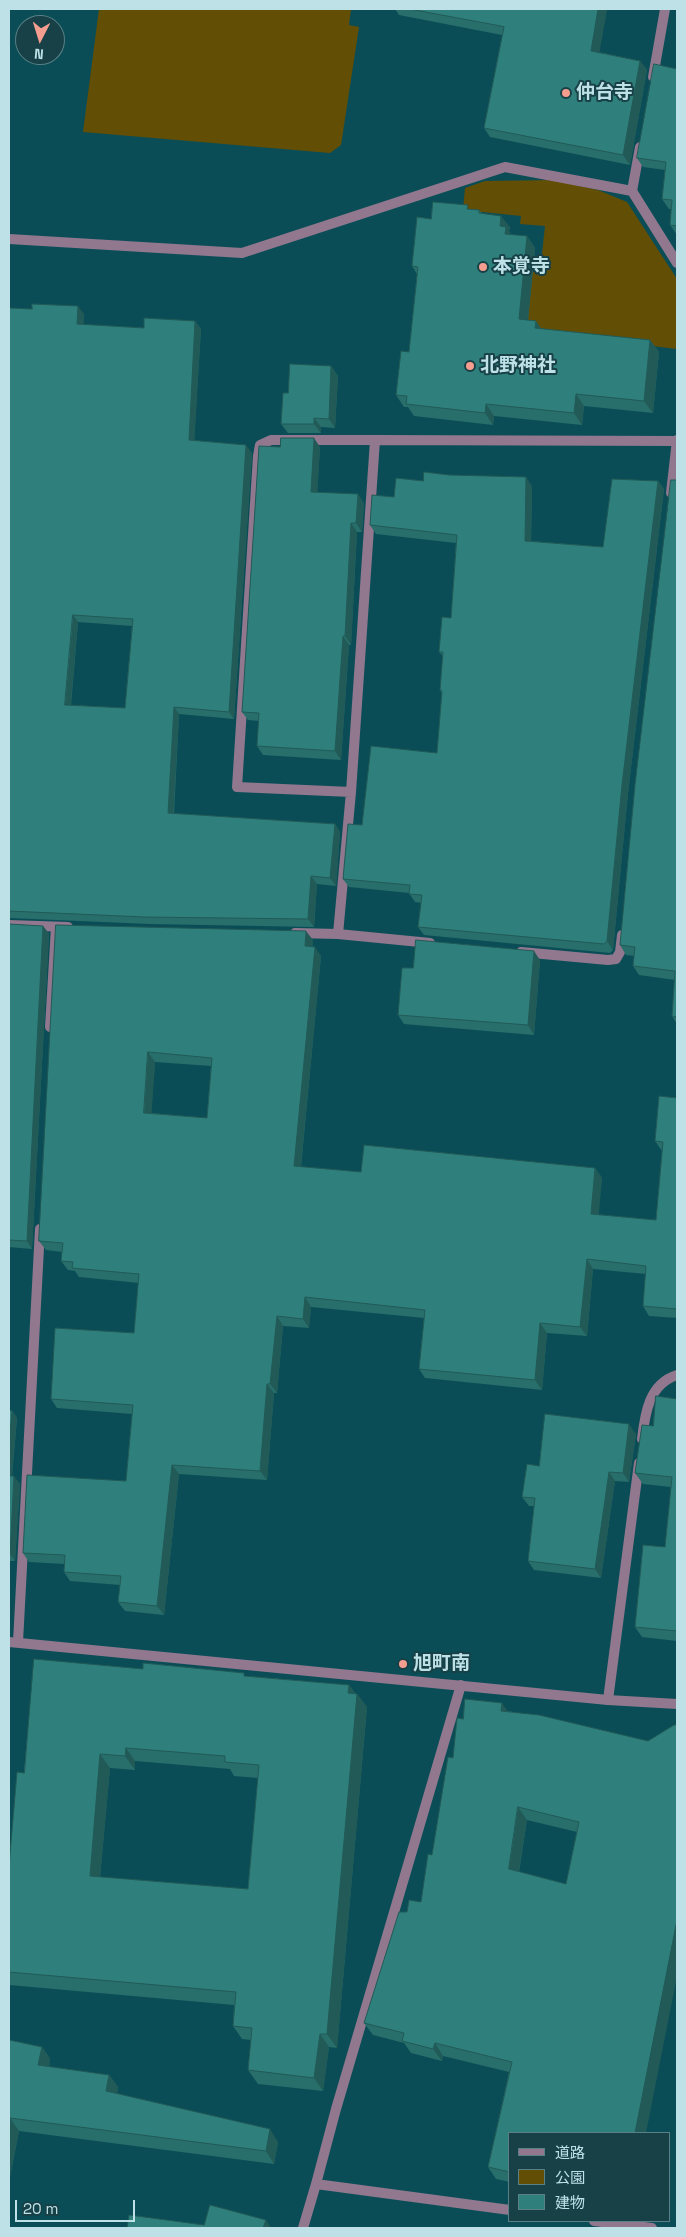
<!DOCTYPE html>
<html>
<head>
<meta charset="utf-8">
<style>
	body { margin:0 }
	#map { position:relative; width:686px; height:2237px; overflow:hidden; background:#0b4d56; font-family:"Space Grotesk","Noto Sans JP",sans-serif }
	canvas { display:block }
	.frame { position:absolute; inset:0; border:10px solid #bde1e7; pointer-events:none }
	.legend { position:absolute; left:508px; top:2132px; width:162px; height:90px; box-sizing:border-box; background:#174047; border:1px solid #598087; margin:0; padding:6px 9px; list-style:none; font-size:15px; color:#bde1e7 }
	.legend li { display:flex; align-items:center; gap:10px; height:25px }
	.legend b { width:25px; border:1px solid #598087 }
	.north { position:absolute; left:15px; top:15px; width:50px; height:50px; box-sizing:border-box; background:#174047; border:1px solid #598087; border-radius:50%; rotate:185deg; font-size:14px; font-weight:700; line-height:20px; text-align:center; color:#bde1e7 }
	.north::after { content:''; display:block; margin:auto; width:18px; height:22px; background:#f59d8e; clip-path:polygon(50% 0,100% 100%,50% 72%,0 100%) }
	.scale { position:absolute; left:15px; top:2200px; width:120px; height:22px; box-sizing:border-box; border:2px solid #bde1e7; border-top:0; padding-left:6px; font-size:15px; line-height:18px; white-space:nowrap; color:#bde1e7; -webkit-text-stroke:4px #174047; paint-order:stroke }
</style>
</head>
<body>
<div id="map">
<canvas width="686" height="2237"></canvas>
<div class="frame"></div>
<ul class="legend">
<li><b style="height:6px;background:#91788f"></b>道路</li>
<li><b style="height:14px;background:#634e05"></b>公園</li>
<li><b style="height:14px;background:#2f807c"></b>建物</li>
</ul>
<div class="north">N</div>
<div class="scale">20 m</div>
</div>
<script>
const c = document.querySelector('canvas').getContext('2d');
c.lineJoin = 'round';
function fill(path, color) { c.fillStyle = color; c.fill(path, 'evenodd'); }
function strokePath(path, color, width, dash) { c.strokeStyle = color; c.lineWidth = width; c.lineCap = dash ? 'butt' : 'round'; c.setLineDash(dash || []); c.stroke(path); }
function label(font, color, halo, rows, align = 'center') {
  c.font = font + ' "Space Grotesk","Noto Sans JP",sans-serif'; c.lineWidth = 4; c.setLineDash([]); c.textBaseline = 'middle'; c.strokeStyle = halo; c.fillStyle = color; for (const [text, x, y, turn = 0] of rows) {
    c.save(); c.translate(x, y); c.rotate((+turn || 0) * Math.PI / 180); c.textAlign = isNaN(turn) ? turn : align; if (halo) c.strokeText(text, 0, 0); c.fillText(text, 0, 0); c.restore();
  }
}
fill(new Path2D(`
	M99,9h252l-2,16 10,2 -18,118 -11,8 -247,-21z
	M554,180l44,10 29,12 50,77v70l-176,-21 31,-56h8l5,-46 -25,-2 1,-8 -58,-6 2,-22 20,-7z`), '#634e05');
strokePath(new Path2D(`
	M653,77l12,-68
	M640,147l-8,44 45,72
	M9,239l233,14 263,-86 127,24
	M671,493l6,-53
	M351,792l-114,-5 21,-331 2,-11 11,-5h104
	M9,925l59,2
	M295,933l43,1 92,9
	M338,934l13,-142 24,-352 302,1
	M521,952l87,8 8,-1 4,-7 2,-17
	M50,1027l6,-100
	M642,1439c3,-26 7,-55 35,-64
	M18,1642l22,-413
	M461,1685l-125,424 -20,75 194,26
	M608,1700l31,-237
	M594,2221l58,7
	M303,2228l13,-44`), '#91788f', 10);
strokePath(new Path2D(`
	M9,1642l599,58 69,4`), '#91788f', 10);
fill(new Path2D(`
	M395,9h212l-8,43 41,9 7,9 -17,95 -140,-28 -6,-9 18,-93 -103,-20z
	M677,69v166l-7,-10 1,-16h-2l-7,-10 3,-29 -22,-3 -6,-9z
	M470,209l9,1 3,3 28,14 -1,4 2,4 16,1 8,12 -7,72 8,1 5,8 109,11 9,12 -6,61 -69,-7 -2,19 -88,-9 -1,9 -79,-9 -6,-9h-4l-8,-12 13,-43 8,-78 -5,-8 19,-47z
	M9,308l75,6 -1,11 61,3 51,-7 6,8 -7,112 58,12 -18,266 -55,-5 -5,100 161,10 5,8 -4,54 -19,-2 -3,43 -165,-3 -140,-6zM78,622l54,4 -7,82 -54,-3z
	M331,366l7,10 -3,52 -14,-1v6h-33l-7,-9 7,-31z
	M280,447h40l-3,45 47,11 -2,29h-5l-6,113h-2l-8,115 -78,-5 -6,-9 2,-25 -11,-1 -6,-8z
	M677,480v544l-5,-8 3,-36 -36,-5 -6,-9 1,-10 -8,-1 -6,-10z
	M423,481l109,5 -1,55 72,6 55,-66 6,8 -36,304 -15,157 -3,3 -186,-18 -6,-8 3,-24 -6,-1 -6,-9 -60,-6 -6,-8 19,-54 75,-72 5,-59 -2,-4 3,-34 -4,-4 12,-34 5,-75 -80,-9 -6,-9 24,-28z
	M9,924l34,2 6,8 -17,315 -23,-2z
	M56,925l257,15 -1,7 9,9 -20,211 60,5 234,-4 7,10 -4,37 58,5 6,-69 -7,-10 22,-43v220l-28,-2 -6,-10 3,-32 -53,-5 -6,67 -40,-3 -5,57 -117,-12 -6,-9 5,-51 -113,-11 -2,21 -26,-2 -6,67h-3l-7,87 -88,-6 -15,141 -39,-4 -7,-9 2,-17 -50,-4 -6,-9v-8l-35,-2 -6,-9 103,-72 6,-67 -75,-6 -6,-9 83,-66 5,-50 -60,-6 -4,-6 -7,-1 -7,-9 1,-9 -16,-2 -7,-9zM155,1062l56,4 -4,52 -56,-5z
	M540,960l-6,75 -130,-11 -6,-9 15,-47z
	M677,1399v242l-35,-4 -7,-10 30,-80 6,-60 -28,-3 -8,-11 18,-47z
	M9,1410l3,1 5,7 -5,58 8,8 -5,77h-6z
	M636,1434l-7,48 -14,-1 -14,97 -67,-8 -6,-9 6,-55h-5l-7,-9 17,-31z
	M143,1669l103,7 103,9 6,8 2,1 10,13 -30,341 -8,-1 -6,44 -65,-7 -10,-14 3,-30 -9,-1 -9,-13 1,-21 -225,-20v-119l15,-93zM135,1761l95,8 4,7 24,2 -10,111 -148,-12 10,-109 25,2z
	M508,1711l140,30 -138,392v49l-14,-3 -8,-12 21,-95 -66,-16 -1,5 -31,-8 -7,-10 -31,-8 -9,-12 43,-111 14,-10 42,-183zM527,1820l50,12 -11,52 -47,-12z
	M9,2040l33,7 8,12 -1,8 60,8 9,12 -1,6 161,49 -4,22 -255,-33 -10,51z`), '#286e6b');
fill(new Path2D(`
	M598,9h9l-9,51 -7,-9z
	M640,61l7,9 -17,95 -7,-10z
	M501,216l9,11 -1,4 5,7 -1,8 -13,-20z
	M527,236l8,12 -8,83 -8,-12z
	M78,306l6,8 -1,18 -6,-8z
	M195,321l6,8 -7,119 -5,-8z
	M536,321l8,12 -9,-5z
	M650,340l9,12 -6,61 -9,-12z
	M331,366l7,10 -3,52 -6,-9z
	M576,394l8,12 -2,19 -8,-12z
	M486,404l8,12 -1,9 -8,-12z
	M314,418l7,9v6l-7,-9z
	M314,438l6,9 -3,53 -6,-8z
	M246,445l6,8 -18,266 -5,-7z
	M526,477l6,9 -1,63 -6,-8z
	M658,481l6,8 -36,304 -15,157 -6,-9 15,-156z
	M358,494l6,9 -2,29 -6,-9z
	M351,523l6,9 -6,113 -6,-9z
	M73,615l5,7 -8,90 -5,-7z
	M343,636l6,9 -8,115 -6,-9z
	M174,707l5,7 -6,107 -5,-8z
	M335,824l5,8 -4,54 -6,-8z
	M311,876l6,8 -3,43 -6,-8z
	M43,926l6,8 -17,315 -5,-8z
	M306,931l7,9 -1,15 -7,-9z
	M315,947l6,9 -21,219 -6,-9z
	M534,951l6,9 -6,75 -6,-10z
	M148,1052l7,10 -4,60 -7,-9z
	M595,1168l7,10 -4,45 -7,-9z
	M587,1259l6,10 -6,67 -7,-9z
	M305,1297l6,10 -2,21 -6,-9z
	M277,1316l6,10 -6,67 -7,-9z
	M540,1323l7,10 -5,57 -7,-10z
	M267,1384l7,9 -7,87 -7,-9z
	M12,1411l5,7 -6,66 -2,-4v-35z
	M629,1424l7,10 -7,48 -6,-9z
	M172,1465l7,9 -15,141 -7,-9z
	M609,1472l6,9 -14,97 -6,-9z
	M14,1476l6,8 -5,77 -5,-7z
	M349,1685l8,11v-2l10,13 -30,341 -10,-14z
	M502,1703l9,13 -10,-5z
	M126,1748l9,13v9l-10,-14z
	M100,1754l10,14 -11,121 -9,-13z
	M518,1807l9,13 -10,62 -8,-13z
	M677,1920v56l-31,157h-11z
	M320,2034l9,13 -6,44 -9,-13z
	M435,2043l8,13 -1,5 -9,-12z
	M42,2047l8,12 -3,19 -9,-13z
	M109,2075l9,12 -3,16 -9,-12z
	M10,2118l9,13 -10,51v-57z
	M270,2129l8,13 -4,22 -8,-13z
	M266,2220l5,8h-8z`), '#215a57');
const building = new Path2D(`
	M410,9h188l-7,42 49,10 -17,94 -139,-27 20,-101z
	M654,64l23,5v157l-7,-1 2,-25 -10,-1 4,-37 -29,-4z
	M433,202l35,3 -1,4 12,1v3l22,3 -1,10 6,1 -1,7 22,2 -8,83 17,2 -1,7 115,12 -6,61 -68,-7 -2,19 -88,-9 -1,9 -79,-9 1,-8 -11,-1 5,-44 8,1 9,-85 -6,-1 5,-49 14,2z
	M32,304l46,2 -1,18 67,4v-10l51,3 -6,119 57,5 -17,267 -55,-5 -6,106 167,11 -5,54 -19,-2 -3,43 -164,-2 -135,-6v-603l23,1zM73,615l60,4 -8,89 -60,-3z
	M290,364l41,2 -2,53 -15,-1v6h-33l2,-31h5z
	M281,438h33l-3,54 47,2 -2,29h-5l-6,113h-2l-8,115 -78,-5 2,-33 -17,-1 17,-266 21,1z
	M424,472l25,3 77,2 -1,64 78,6 9,-68 46,2 -36,304 -15,156 -3,3 -186,-17 4,-32 -13,-1 1,-9 -67,-6 5,-55 14,1 9,-79 66,7 5,-62 -2,-1 3,-38h-4l3,-35 9,1 6,-83 -87,-10 2,-30 22,2 2,-19 27,3z
	M671,480h6v537l-5,-1 3,-45 -42,-5 2,-19 -15,-2 15,-160z
	M9,924l34,2 -16,315 -18,-1z
	M56,925l250,6 -1,15 10,1 -21,219 67,6 3,-27 231,23 -4,46 65,6 7,-78 -8,-1 4,-45 18,2v211l-34,-3 3,-40 -59,-7 -7,68 -40,-4 -5,57 -116,-11 6,-59 -120,-13 -2,22 -26,-3 -7,68h-3l-7,87 -88,-6 -15,141 -39,-4 3,-26 -57,-4 1,-17 -42,-2 4,-78 99,6 7,-76 -82,-6 4,-71 79,5 5,-59 -67,-6 1,-6 -12,-1 2,-18 -24,-2zM148,1052l64,6 -5,60 -63,-5z
	M416,940l118,11 -6,74 -130,-10 4,-47h11z
	M656,1396l21,3v232l-42,-4 8,-82 22,2 7,-70 -37,-4 7,-48 11,1z
	M9,1410l3,1 -3,34z
	M545,1414l84,10 -6,49 -14,-1 -14,97 -67,-8 7,-63 -13,-1 5,-33 12,2z
	M9,1476h5l-4,78h-1z
	M34,1659l109,10v-6l101,10v3l105,9 -1,8 9,1 -30,340h-7l-6,44 -66,-8 4,-42 -19,-2 3,-34 -227,-20v-106l8,-94 7,1zM126,1748l99,8v6l34,3 -11,124 -158,-13 10,-122 25,2z
	M465,1699l37,4 -1,8 38,4 109,26 26,-16h3v195l-42,213h-125v39l-22,-5 24,-105 -77,-19 -2,6 -31,-8 2,-8 -40,-10 35,-111h8l2,-12 12,2 7,-48 4,1 16,-98 5,1 4,-40 6,1zM518,1807l61,15 -13,62 -57,-15z
	M9,2040l33,7 -4,18 71,10 -3,16 164,38 -4,22 -256,-33 -1,7z
	M210,2205l56,15 -3,8h-136l2,-13 75,10z`);
fill(building, '#2f807c');
strokePath(building, '#215a57', 1);
for (const [x, y, r, color] of [
	[566,93,5,"#f59d8e"],
	[483,267,5,"#f59d8e"],
	[470,366,5,"#f59d8e"],
	[403,1664,5,"#f59d8e"]
]) { const dot = new Path2D(); dot.arc(x, y, r, 0, 2 * Math.PI); c.fillStyle = color; c.fill(dot); strokePath(dot, '#174047', 2); }
label('bold 19px', '#bde1e7', '#174047', [
	["仲台寺",576,93],
	["本覚寺",493,267],
	["北野神社",480,366],
	["旭町南",413,1664]
], 'left');
</script>
</body>
</html>
